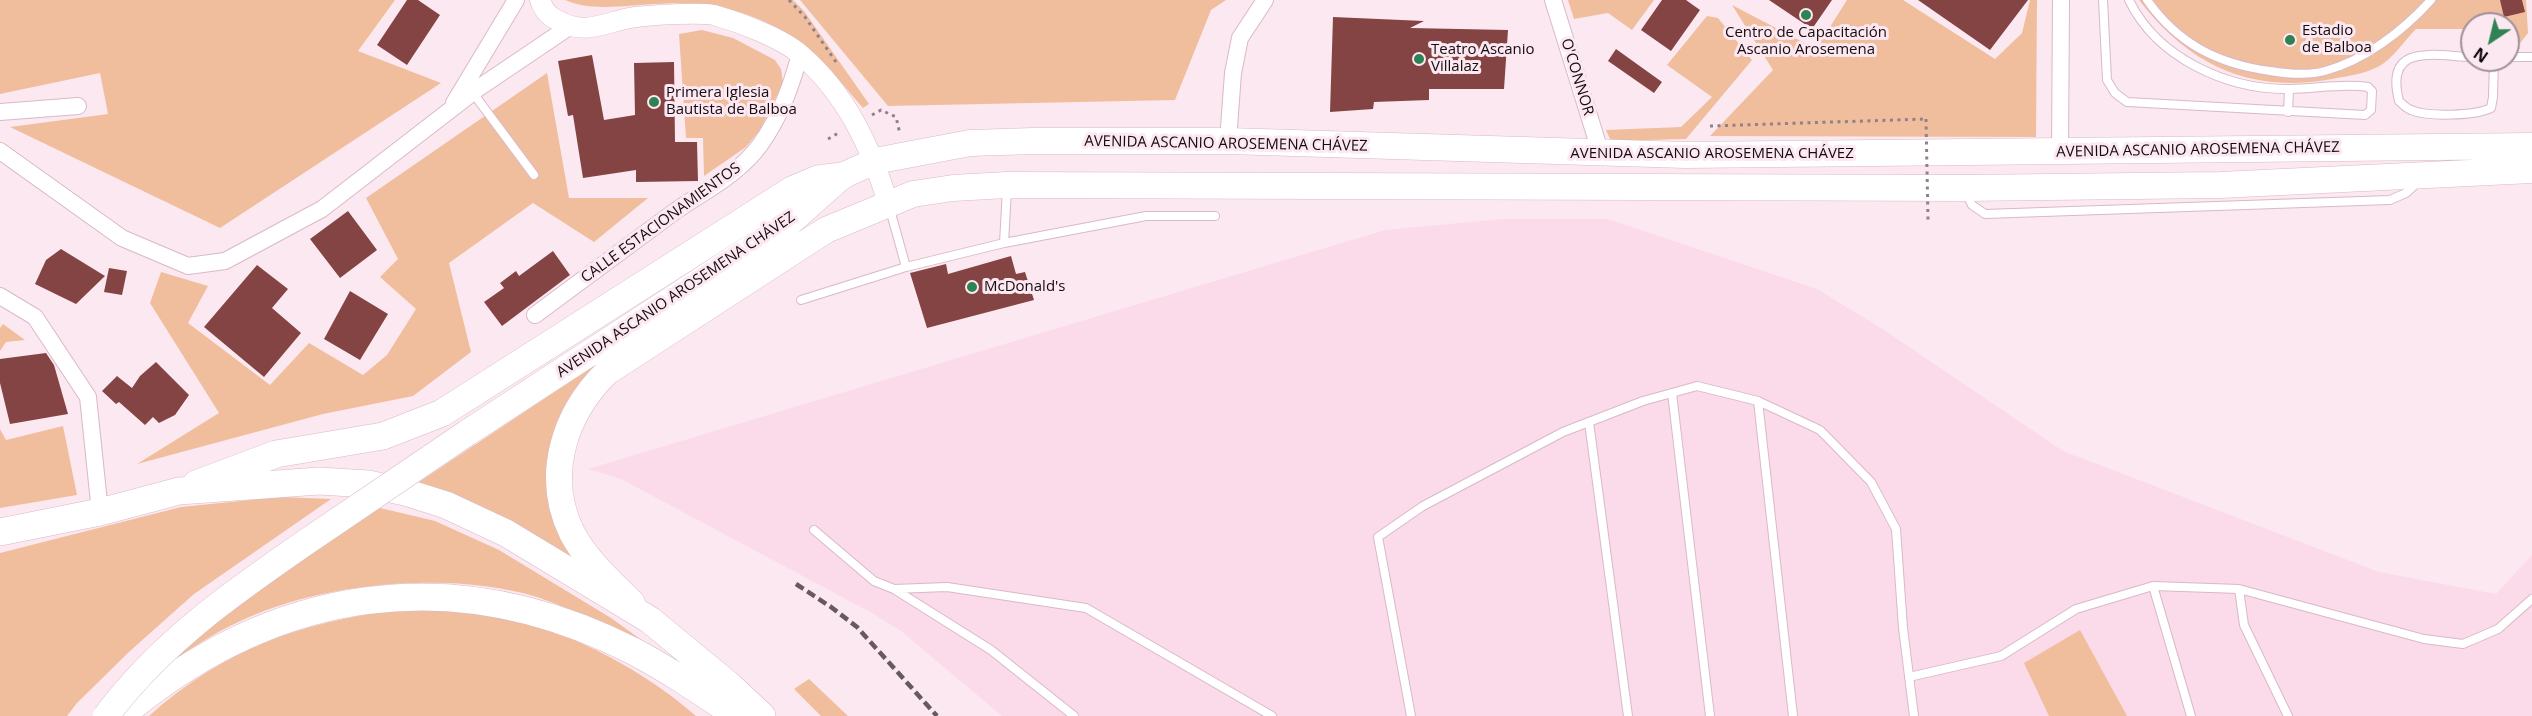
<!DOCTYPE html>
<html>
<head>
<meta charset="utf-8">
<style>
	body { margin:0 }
	#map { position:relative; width:2532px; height:716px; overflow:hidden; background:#fce8f1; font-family:"Open Sans",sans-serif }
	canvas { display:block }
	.north { position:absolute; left:2460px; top:12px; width:60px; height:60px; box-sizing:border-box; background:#fce8f1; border:2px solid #a09097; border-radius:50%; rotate:215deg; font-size:16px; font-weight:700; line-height:24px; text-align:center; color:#150b10 }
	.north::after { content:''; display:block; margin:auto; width:21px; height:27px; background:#2e8254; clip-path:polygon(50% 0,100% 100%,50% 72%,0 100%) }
</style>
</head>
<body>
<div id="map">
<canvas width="2532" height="716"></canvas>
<div class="north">N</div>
</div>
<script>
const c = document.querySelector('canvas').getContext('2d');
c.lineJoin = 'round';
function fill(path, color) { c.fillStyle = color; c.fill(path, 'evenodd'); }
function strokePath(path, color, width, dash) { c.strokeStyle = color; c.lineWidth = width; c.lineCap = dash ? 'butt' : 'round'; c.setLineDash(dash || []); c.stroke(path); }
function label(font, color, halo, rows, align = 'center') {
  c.font = font + ' "Open Sans",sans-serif'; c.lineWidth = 6; c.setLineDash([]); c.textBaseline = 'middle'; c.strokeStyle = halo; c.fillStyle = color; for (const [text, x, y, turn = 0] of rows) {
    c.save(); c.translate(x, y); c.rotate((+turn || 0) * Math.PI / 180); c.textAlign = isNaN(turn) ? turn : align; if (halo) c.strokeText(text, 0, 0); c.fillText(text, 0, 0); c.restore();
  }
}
fill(new Path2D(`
	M1503,219h105l209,70 67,41 179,121 316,121 117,22 36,-39v161h-1530l-101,-85 -31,-19 -249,-133 -33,-10 797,-239z`), '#fbdbea');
fill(new Path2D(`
	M0,0h395l-37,51 83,32 -221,145 -210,-101 98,-13 -8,-41 -100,21z
	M565,0h228l11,11 65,93 -6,4c-17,-19 -33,-41 -53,-58 -43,-36 -99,-50 -154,-46 -29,1 -65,8 -91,-4z
	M800,0h426l-15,10 -36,90 -287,6z
	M1568,0h86l-22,30 -24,-17 -34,6z
	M1847,0h56l92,59 27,-26 8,-33h7l-1,137 -326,-1 63,-66 -41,-65 84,44z
	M2139,0h387l2,33 -7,9 -13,2v-20h-36v5h-56c-11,11 -20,25 -32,34 -13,10 -36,13 -52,16 -83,15 -143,-14 -193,-79z
	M1707,16l11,2 34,42 -66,79 -75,2 -5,-11 75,-3 31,-30 -45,-32z
	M702,30l31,8 42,22 6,9 2,14 -23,47 -14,17 -42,29 -1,-38h-17l-7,-104z
	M547,73l22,125h79l-54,44 -61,-39 -84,60 22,89 -58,44 -90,18 -186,50 82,-51 -69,-110 11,-31 47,14 -20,37 82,62 39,-42 54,32 24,-20 29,-46 -36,-32 18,-18 -32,-61z
	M3,324l22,16 -19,2 -6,9v-23z
	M604,359l-42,56 15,148 -161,-79z
	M63,426l14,69 -77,13v-79l6,11z
	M280,497l51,2 -137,95 -64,57 -53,52 -10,13h-67v-163l181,-46z
	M376,507l59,14 64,29 112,68 53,38c-41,-22 -82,-44 -127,-59 -85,-26 -210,-15 -290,21 -38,16 -71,41 -104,65l51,-47z
	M399,610c37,1 77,0 113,9 64,15 135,54 184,97h-547c73,-66 154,-95 250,-106z
	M2080,630l47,86h-78l-25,-53z
	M809,679l39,37h-27l-27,-27z`), '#f0be9d');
fill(new Path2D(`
	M407,0h11l22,15 -33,50 -30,-20z
	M1662,0h24l14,10 -29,41 -30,-21z
	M1769,0h63l-20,29z
	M1918,0h110l-38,50z
	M2500,0h22l3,12 -21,5z
	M1333,17l91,4 -14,7 98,2 -4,59h-75v11l-55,2 -1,7 -43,3z
	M1616,49l46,33 -8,11 -46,-32z
	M592,55l12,65 31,-5 -1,-52 40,-1 1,80h22l1,39 -62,1v-12l-53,8 -10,-63 -5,1 -10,-55z
	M348,211l29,39 -37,28 -30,-39z
	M61,249l44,27 -29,28 -41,-20 11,-24z
	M553,251l17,24 -68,51 -18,-24 20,-14 -4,-5 16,-12 3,5z
	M1011,256l5,18 9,-2 9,28 -107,28 -17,-55 36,-9 2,10z
	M257,265l31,24 -16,19 29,25 -37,44 -60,-50z
	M109,268l18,3 -5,24 -18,-3z
	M350,291l38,23 -28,46 -36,-21z
	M46,353l8,12 14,49 -58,10 -10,-41v-24z
	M156,362l33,33 -14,20 -16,8 -6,-6 -8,8 -26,-23 -3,2 -14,-13 15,-15 15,12 8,-12z`), '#844444');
const service = new Path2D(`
	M2103,0l4,80 8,13 12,9 238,13 6,-5 1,-19 -4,-4c-26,-4 -53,2 -78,2 -63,1 -133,-31 -161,-89
	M2147,0c31,44 71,64 123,71 18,3 37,5 55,0 40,-11 78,-40 106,-71
	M2472,57c-38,-1 -88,-15 -73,44 3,3 7,7 12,9 16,7 64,6 80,-2l2,-11 1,-37
	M2508,57h24
	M473,93l61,82
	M2288,112l1,-22
	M1965,191l7,14 13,9 405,-14 16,-7 12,-11
	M889,206l17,61
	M1004,243l3,-54
	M801,300l105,-33 98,-24 142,-27h69
	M1672,393l38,323
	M1758,401l35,315
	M1589,422l39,294
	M814,530l60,51 20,8 53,-2 139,21 186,108
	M2153,586l38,130
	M894,589l97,61 83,66
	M2239,589l5,36 44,91
	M1909,677l92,-21 75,-47 77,-23 86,3 185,50 39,5 35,-15 34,-30
	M1411,716l-33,-179 45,-31 140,-74 80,-31 54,-15 61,15 62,29 51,52 25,47 7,99 11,88`);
const minor = new Path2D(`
	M1553,0l48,154
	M454,103l62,-103
	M0,112l78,-6
	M1228,141l5,-68 7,-35 25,-38
	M0,151l122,87 66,28 37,-5 97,-52 158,-122 89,-60
	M2060,153l1,-153
	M0,296l35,21 53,80 12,115
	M535,315c46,-34 93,-69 139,-103 30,-21 64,-37 86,-67 20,-28 31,-58 40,-91`);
const tertiary = new Path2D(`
	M540,0c3,9 8,16 17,20 29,17 49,1 79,-3 16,-2 63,-5 78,-2 25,7 68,23 87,40 45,39 70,92 87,148`);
const primary = new Path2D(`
	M467,433l322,-210 53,-47 33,-15 95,-18 63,-2h195l458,14 846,-9
	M632,603c-21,-21 -46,-43 -60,-70 -28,-57 -8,-119 35,-161l219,-142 87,-36 40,-6 54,-3 957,3 256,-3 312,-15`);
const trunk = new Path2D(`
	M196,484l80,-30 107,-18 59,-23 350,-223 26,-11 24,-3
	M0,532l100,-20 79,-21 140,-10 49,3 37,8 41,13 60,28 144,87 80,66 32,30
	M121,716c153,-129 331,-157 512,-65 36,19 70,42 104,65`);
strokePath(service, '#d8b9c8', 10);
strokePath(minor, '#d8b9c8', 18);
strokePath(tertiary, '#d8b9c8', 21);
strokePath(primary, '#d8b9c8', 27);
strokePath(trunk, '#d8b9c8', 28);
strokePath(new Path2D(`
	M789,0l16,17 31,45
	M872,115l9,-5 15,7 4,17
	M1710,126l216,-7
	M828,139l12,-7`), '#908188', 3, [3, 4.5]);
strokePath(service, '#fff', 8);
strokePath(minor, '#fff', 16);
strokePath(tertiary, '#fff', 20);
strokePath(primary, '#fff', 26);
strokePath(trunk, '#fff', 27);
strokePath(new Path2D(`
	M796,584l35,23 26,20 80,89`), '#675960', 4.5, [9, 4.5]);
const primaryBridge = new Path2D(`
	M106,716c56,-75 129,-125 206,-178 52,-35 103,-70 155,-105`);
strokePath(primaryBridge, '#d8b9c8', 27, []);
strokePath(new Path2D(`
	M1926,119l2,101`), '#908188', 3, [3, 4.5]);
strokePath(primaryBridge, '#fff', 26);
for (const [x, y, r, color] of [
	[1806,15,6,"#2e8254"],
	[2290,40,6,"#2e8254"],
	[1419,59,6,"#2e8254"],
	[654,102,6,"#2e8254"],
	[972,287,6,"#2e8254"]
]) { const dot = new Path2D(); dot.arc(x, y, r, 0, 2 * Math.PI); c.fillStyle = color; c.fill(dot); strokePath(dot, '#fce8f1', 2); }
label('15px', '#150b10', '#fce8f1', [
	["Estadio",2302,31],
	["de Balboa",2302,48],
	["Centro de Capacitación",1806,33,"center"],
	["Ascanio Arosemena",1806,50,"center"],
	["Teatro Ascanio",1431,50],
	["Villalaz",1431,67],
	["Primera Iglesia",666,93],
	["Bautista de Balboa",666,110],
	["McDonald's",984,287]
], 'left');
label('15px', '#150b10', '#fce8f1', [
	["O'CONNOR",1577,77,73],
	["AVENIDA ASCANIO AROSEMENA CHÁVEZ",1226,144,1],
	["AVENIDA ASCANIO AROSEMENA CHÁVEZ",2198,150,-1],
	["AVENIDA ASCANIO AROSEMENA CHÁVEZ",1712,154],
	["CALLE ESTACIONAMIENTOS",661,223,-36],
	["AVENIDA ASCANIO AROSEMENA CHÁVEZ",676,295,-34]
]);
</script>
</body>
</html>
